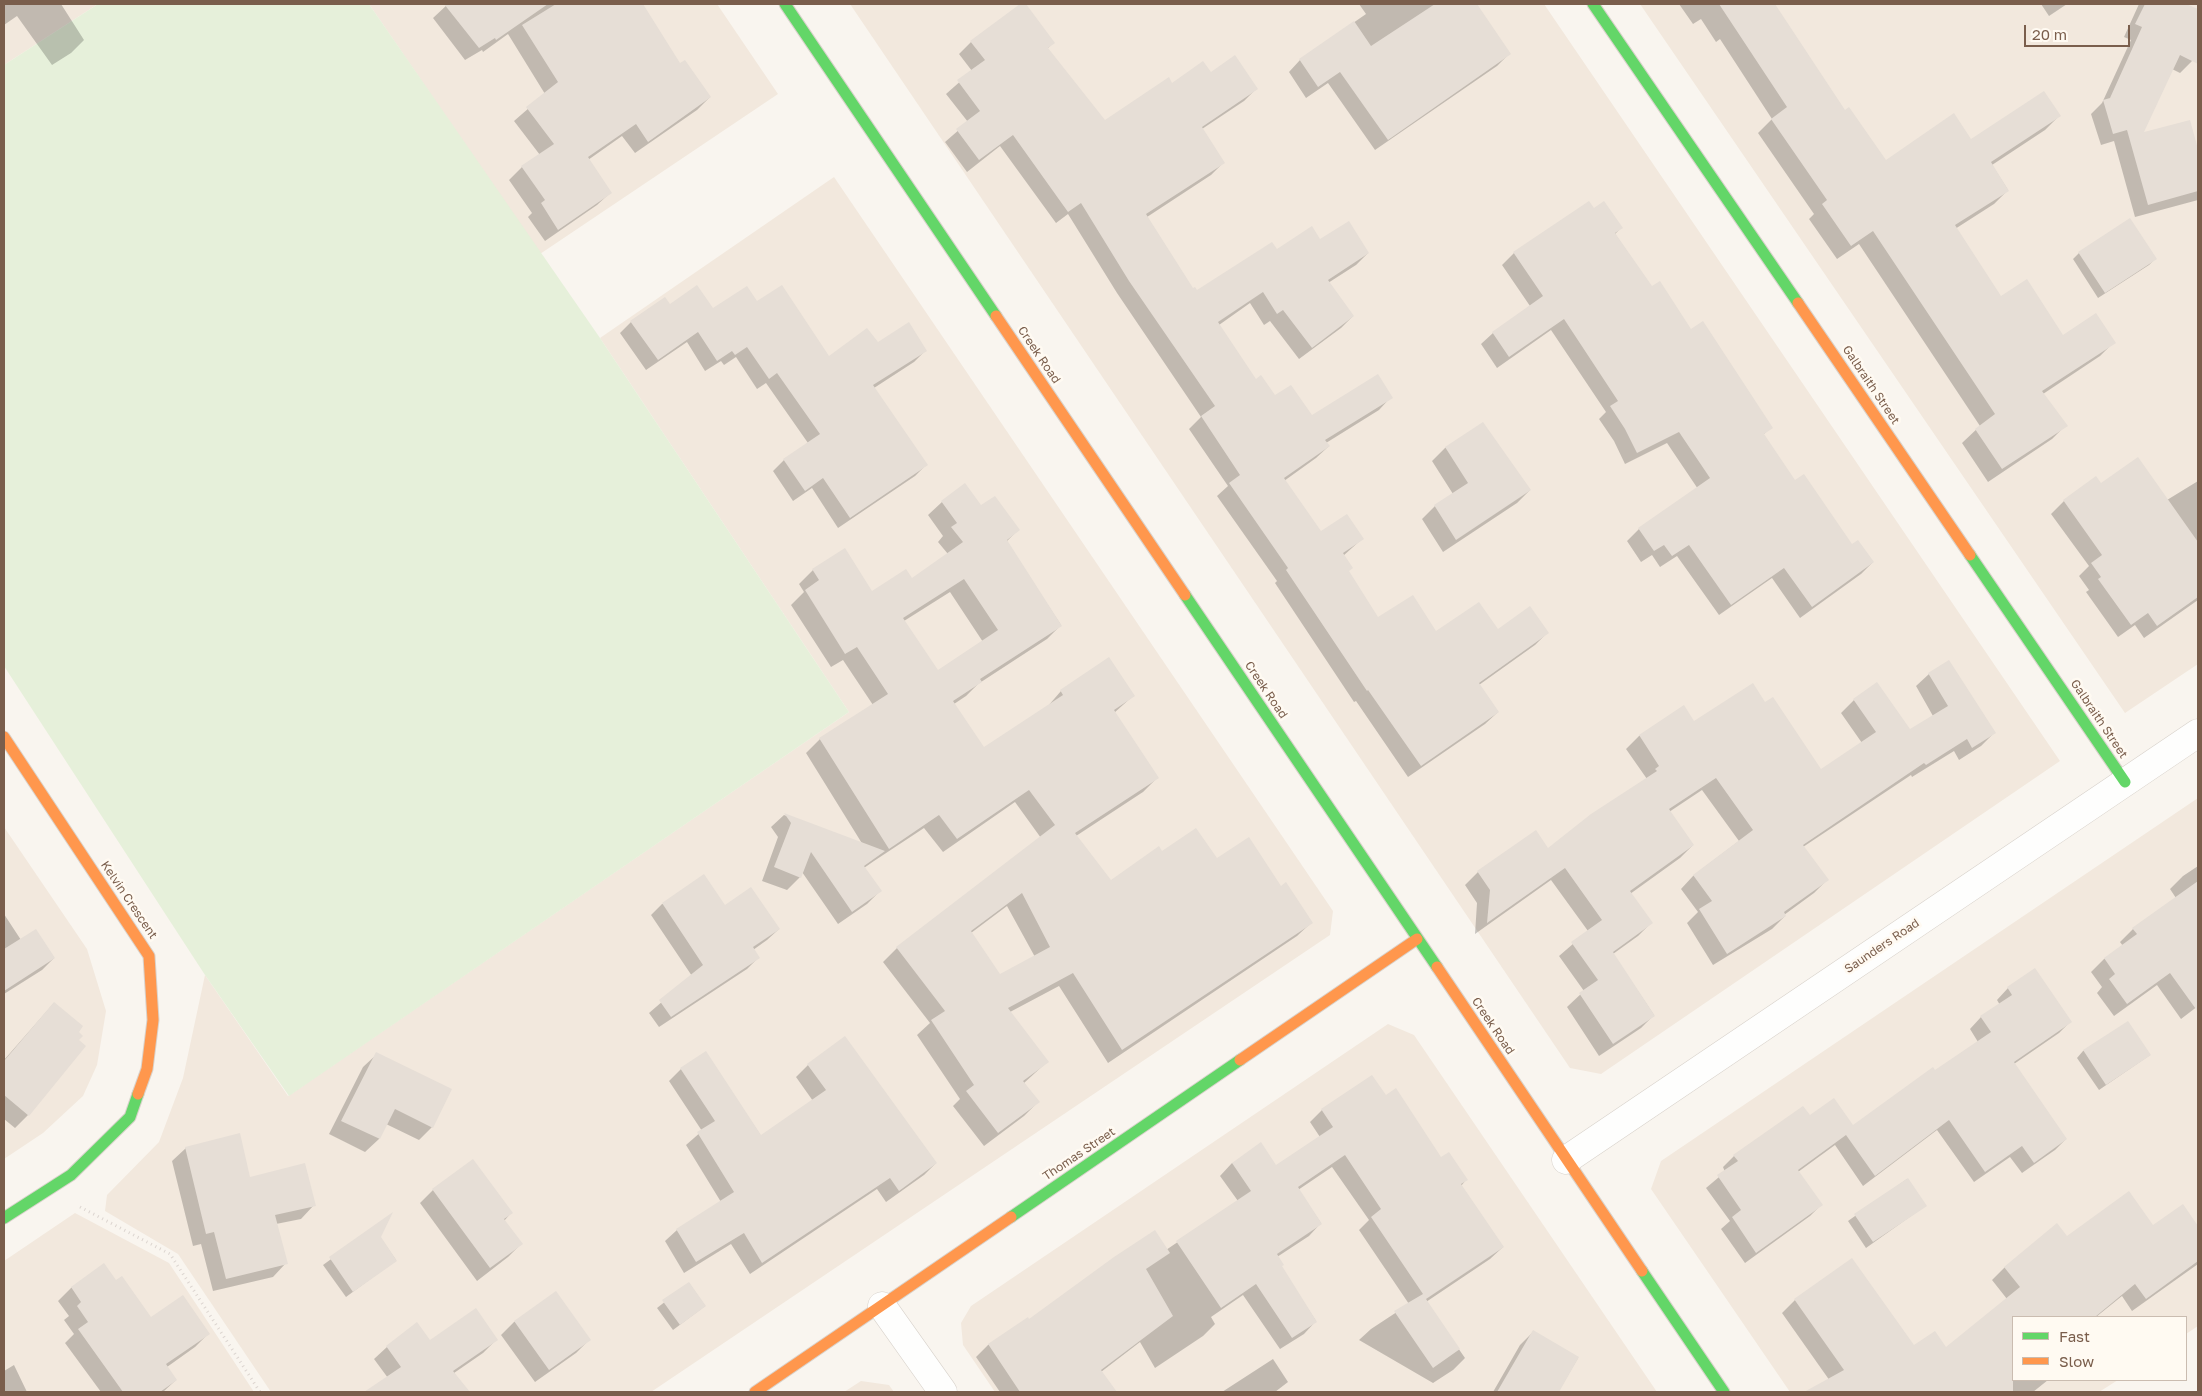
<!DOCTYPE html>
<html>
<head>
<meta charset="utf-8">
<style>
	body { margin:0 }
	#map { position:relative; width:2202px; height:1396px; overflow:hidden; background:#f9f5ef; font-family:"Golos Text",sans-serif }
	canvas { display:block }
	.frame { position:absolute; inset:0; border:5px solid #7a5e4c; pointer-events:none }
	.legend { position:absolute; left:2012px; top:1316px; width:175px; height:65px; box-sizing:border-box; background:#fffaf2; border:1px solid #cabcb0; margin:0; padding:6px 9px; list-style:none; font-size:15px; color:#7a5e4c }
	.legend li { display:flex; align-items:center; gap:10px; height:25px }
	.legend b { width:25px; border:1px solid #cabcb0 }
	.scale { position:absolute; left:2024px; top:25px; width:106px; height:22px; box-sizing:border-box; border:2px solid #7a5e4c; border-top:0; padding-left:6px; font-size:15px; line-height:18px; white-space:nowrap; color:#7a5e4c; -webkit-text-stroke:4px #fffaf2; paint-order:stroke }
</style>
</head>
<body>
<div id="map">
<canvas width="2202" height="1396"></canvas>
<div class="frame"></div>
<ul class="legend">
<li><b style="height:6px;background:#63d668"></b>Fast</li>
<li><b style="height:6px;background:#ff974d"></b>Slow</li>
</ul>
<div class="scale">20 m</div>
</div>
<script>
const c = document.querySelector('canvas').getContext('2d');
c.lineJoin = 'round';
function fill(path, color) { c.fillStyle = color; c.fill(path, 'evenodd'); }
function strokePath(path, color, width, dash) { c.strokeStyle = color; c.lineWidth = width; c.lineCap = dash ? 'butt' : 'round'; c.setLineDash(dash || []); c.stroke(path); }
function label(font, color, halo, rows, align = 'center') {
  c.font = font + ' "Golos Text",sans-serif'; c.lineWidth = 5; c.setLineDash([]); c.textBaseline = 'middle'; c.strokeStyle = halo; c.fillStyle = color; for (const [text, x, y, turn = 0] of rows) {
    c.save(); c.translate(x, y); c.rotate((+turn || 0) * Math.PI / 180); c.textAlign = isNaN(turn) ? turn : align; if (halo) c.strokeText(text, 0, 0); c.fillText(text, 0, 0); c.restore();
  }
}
fill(new Path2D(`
	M4,4h94l-94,61z
	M369,4h348l61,90 -238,160z
	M850,4h694l516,757 -459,313 -31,-6z
	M1640,4h558v660l-73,49z
	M834,177l499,734 -3,24 -679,457h-380l-93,-138 -73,-43 2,-16 52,-53 24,-64 22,-103 83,121 561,-384 -249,-374z
	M2198,798v528l-12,8v-17h-173v63h105l-19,12h-309l-139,-203 10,-28z
	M4,827l83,122 19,62 -9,54 -14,31 -40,37 -39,26z
	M1388,1024l26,11 243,357h-662l-32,-47 -2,-22 10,-17z
	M75,1213l94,50 85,129h-250v-131z
	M861,1381l28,4 5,7h-50z`), '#f2e8dd');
fill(new Path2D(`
	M98,4h271l231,334 249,374 -560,384 -84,-121 -201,-309v-601z`), '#e6f0da');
fill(new Path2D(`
	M4,4h57l23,36 -13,13 -19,12 -35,-49 -13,9z
	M448,4h194l37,61 31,32 -13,13 -62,43 -13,-17 -34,24 22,33 -13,12 -52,36 -17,-24 4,-4 -23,-33 13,-13 18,-12 -26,-34 31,-27 -37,-60 -25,18 -1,-2 -17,10 -32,-42z
	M1022,4h2l29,39 -6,6 58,73 67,-38 38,-10 47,14 -13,13 -42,28 21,34 -12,12 -64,42 46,73 4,2 80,-41 43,-10 48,12 -12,12 -28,18 25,33 -12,12 -42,31 -29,-38 -6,4 -14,-22 -31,22 36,55 20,17 37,19 79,-19 -12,13 -53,33 3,3 -13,12 -32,23 37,52 41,6 -19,17 4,16 31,47 58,14 61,-2 50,2 -12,12 -56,40 19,27 -13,12 -77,53 -52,-76 -2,1 -79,-119 2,-2 -60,-85 11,-10 -39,-57 12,-12 -84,-124 -49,-79 -12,9 -56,-77 -33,26 -22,-30 23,-20 -22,-28 26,-23 -13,-17 12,-12z
	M1359,4h116l34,50 -12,12 -122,84 -47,-67 -22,15 -17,-26 11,-12 66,-46z
	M1679,4h95l71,108 40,50 174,-46 -14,14 -53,35 16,25 -14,14 -39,25 46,69 62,39 51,5 -14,14 -57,38 23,31 -14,14 -64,43 -26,-39 18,-17 -121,-182 -22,15 -28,-40 5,-5 -56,-81 14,-14 -52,-80 -4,3 -15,-23 -8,5z
	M2041,4h26l-18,12z
	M2139,4h44l15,7 -4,8 4,2v26l-6,14 -12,12 -8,-4 -30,65 56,13v53l-63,17 -21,-76 -13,4 -10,-31 11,-11 29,-63 -7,-3z
	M1594,209l27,19 -6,6 37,54 119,139 -8,8 32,47 57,63 21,17 -12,12 -61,44 -28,-40 -53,37 -42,-59 -17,11 -8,-12 -11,7 -14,-21 12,-12 59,-40 -31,-46 -42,21 -11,-23 -15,-22 7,-7 -55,-82 -54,38 -16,-24 12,-11 37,-27 -28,-41 12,-12z
	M2079,253l76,6 -6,6 -51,33 -25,-39z
	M757,303l71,54 49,-13 48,7 -11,11 -40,26 52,77 -11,11 -77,52 -26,-40 -19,13 -20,-30 11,-11 24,-17 -42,-60 -9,6 -21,-32 -12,8 -3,-4 -16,10 -18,-29 -41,28 -26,-37 11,-11 38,-16 44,4z
	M1483,424l47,66 -13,13 -74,49 -21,-33 13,-13 18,-12 -21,-33 13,-13z
	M2198,481v119l-54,38 -9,-13 -17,12 -32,-45 3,-2 -10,-14 10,-10 -38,-52 13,-13 37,-16 66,15z
	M942,502l39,5 37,23 -12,12 55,83 -14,14 -69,45 -12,12 -12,8 30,45 64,-43 13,-15 72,5 -19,17 43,65 -14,14 -67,44 34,45 52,-28 54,7 64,27 31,36 -14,13 -189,127 -49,-77 -49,26 37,50 -23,21 14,19 -14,14 -40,30 -31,-40 7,-7 -43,-64 13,-12 -47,-61 14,-14 144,-110 -26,-36 -72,50 -19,-24 -50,33 -10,7 16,23 -13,13 -29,20 -36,-52 -2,5 -13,13 -25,-9 16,-44 -7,-10 13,-12 79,30 -57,-92 14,-14 53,-34 -30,-45 -12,7 -40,-62 13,-13 -5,-8 14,-14 59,23 40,-13 36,-26 -10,-12 5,-6 -15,-21zM950,592l33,50 -45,30 -34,-51zM1007,906l28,51 -36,19 -28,-43z
	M1929,674l65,59 -13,13 -22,14 -5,-9 -42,26 -1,-2 -108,72 24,33 -13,13 -30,22 1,1 -13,13 -59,36 -26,-42 11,-11 -17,-23 12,-13 46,-35 -37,-51 -33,22 24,33 -13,13 -50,36 21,29 -13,13 -25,18 41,61 -13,13 -42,28 -32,-49 17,-16 -25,-35 29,-25 -37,-51 -76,54 2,-31 -12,-18 13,-13 57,-40 12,18 100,-71 -21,-30 13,-13 44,-29 11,16 71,-19 55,67 42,-28 -21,-30 13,-13 56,31 23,-15 -17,-30z
	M2198,866v62l-15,10 15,21v47l-17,13 -24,-34 -43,31 -17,-23 5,-6 -11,-15 13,-13 19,-13 -3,-4 13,-13 43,-31 -6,-9 13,-13z
	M662,904l62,3 55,22 -12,11 -14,10 5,8 -11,11 -88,58 -10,-14 43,-37 -41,-61z
	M4,914l17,26 33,18 -12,12 -38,24z
	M2008,988l62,34 -11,11 -45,31 52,75 -11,11 -33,23 -12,-16 -36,25 -37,-52 -74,56 -28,-41 -37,27 23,33 -11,11 -65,47 -24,-34 9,-8 -24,-33 19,-16 -2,-5 11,-11 69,-49 7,10 43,10 125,-85 -8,-13 11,-12 19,-12 -3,-5z
	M54,1003l-26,112 -13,13 -11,-9v-59z
	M2128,1023l22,32 -51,35 -22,-32 6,-7z
	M845,1038l91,125 -12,12 -38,27 -9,-13 -127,85 -19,-30 -47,29 -19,-32 12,-11 44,-28 -35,-57 16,-14 -33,-50 12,-12 24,-16 56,83 52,-35 -17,-24 12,-12z
	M377,1054l55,73 -13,13 -33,-16 -7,15 -14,13 -36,-18 34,-67z
	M1386,1096l55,63 25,21 -5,6 42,61 -13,12 -64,43 39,56 -12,12 -20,13 -74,-43 12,-11 38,-25 -50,-74 10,-10 -37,-53 -34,23 23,33 -12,13 -32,21 3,9 36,55 -12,13 -24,15 -37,-54 -32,22 4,7 -12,12 -48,32 -15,-26 -39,30 14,20h-115l-24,-35 12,-12 41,-24 137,-71 72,-49 -18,-25 12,-13 44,3 44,-29 -10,-15 12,-12z
	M186,1148l63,30 65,27 -13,14 -25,5 10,39 -13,14 -60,14 -12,-47 -8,2 -21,-85z
	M473,1161l38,52 -7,8 17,23 -13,13 -31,24 -57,-78 13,-13z
	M1907,1179l18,27 -59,42 -18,-27z
	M2183,1206l15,22v36l-66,47 -10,-15 -26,21h-83v63h35l-15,12h-213l10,-11 -48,-68 13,-13 118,47 33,2 61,-50 -15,-19 13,-13 62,-29 86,-11z
	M390,1216l-10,21 16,23 -50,37 -23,-32z
	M104,1265l12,17 34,37 58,15 -13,13 -28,20 9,13 -13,12h-62l-36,-49 9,-9 -10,-14 5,-4 -11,-15 13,-13z
	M689,1283l16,23 -32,24 -16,-22z
	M555,1293l34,47 -13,13 -41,29 -34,-47 13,-13z
	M1533,1332l45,26 -20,34h-65l27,-47z
	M496,1340l-13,13 -29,20 14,19h-102l22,-14 -14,-19 13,-12 43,-5z
	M1273,1359l15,23 -13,10h-53z
	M14,1365l13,27h-23v-21z`), '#0003');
fill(new Path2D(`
	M444,4h104l-52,36 -1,-2 -16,10z
	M556,4h87l37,59 5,-3 26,37 -63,45 -12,-18 -48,33 24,36 -54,37 -17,-27 4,-3 -24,-34 33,-22 -28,-37 32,-25 -36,-57z
	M1020,4h6l29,39 -7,5 57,72 64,-43 3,6 31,-22 8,11 24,-17 23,34 -56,38 23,36 -79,51 47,74 2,-1 2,3 75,-48 5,7 35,-23 8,13 29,-18 20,32 -41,27 26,36 -42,32 -29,-38 -6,4 -14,-22 -45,30 38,57 5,-4 14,20 16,-10 21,30 66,-41 15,24 -68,42 5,6 -46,32 37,53 26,-17 17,25 -21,14 10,15 -4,3 29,46 35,-22 23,36 43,-29 19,27 32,-23 19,27 -70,50 20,29 -78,54 -53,-76 -1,1 -81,-121 2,-2 -59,-85 11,-8 -39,-59 14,-10 -86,-125 -48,-78 -13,9 -55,-77 -34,25 -23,-31 24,-18 -23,-31 28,-20 -15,-19z
	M1435,4h42l34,50 -123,86 -48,-68 -22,15 -19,-28 55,-38 17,25z
	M1719,4h56l70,106 4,-3 37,53 68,-47 17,26 73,-48 17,25 -70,46 18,29 -54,34 46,71 26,-17 36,56 33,-22 20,30 -74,48 26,35 -66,43 -27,-40 20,-15 -122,-183 -22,15 -29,-42 5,-4 -56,-81 16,-12z
	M2145,4h41l12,5v55l-18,-9 -36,77 46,-12 8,29v42l-50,14 -21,-75 -14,4 -10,-34 7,-2 32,-71 -7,-3z
	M1589,201l5,7 10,-7 19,27 -8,5 37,53 8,-5 31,48 12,-8 70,107 -9,6 31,46 9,-6 48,70 6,-4 16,22 -62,45 -28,-39 -53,37 -42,-60 -17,11 -8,-11 -10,6 -16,-23 72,-50 -31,-46 -42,21 -12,-24 -15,-23 8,-5 -54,-82 -55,38 -17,-25 51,-36 -30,-44z
	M2130,218l27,41 -52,34 -27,-41z
	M697,285l16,23 34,-22 10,15 25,-16 47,71 38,-28 11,14 31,-20 18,29 -54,34 55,80 -78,53 -27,-40 -18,13 -22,-32 37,-25 -43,-61 -8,6 -22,-32 -12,8 -3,-4 -15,10 -19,-29 -40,28 -28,-39 35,-24 5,7z
	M1483,422l48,68 -75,50 -22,-35 34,-22 -23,-36z
	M2138,457l60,85v55l-41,29 -9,-13 -17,12 -33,-46 3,-2 -10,-14 11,-8 -39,-55 33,-24 5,7z
	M965,483l16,22 14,-9 25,34 -13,10 55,86 -82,53 2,3 -29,19 31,46 79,-52 -3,-5 49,-33 26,39 -21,14 45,68 -84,55 36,47 48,-34 3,5 34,-23 21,30 32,-21 32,49 5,-4 27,41 -191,127 -49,-77 -65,35 41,54 -26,19 17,21 -42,31 -32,-42 8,-6 -43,-65 14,-9 -49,-64 159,-122 -26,-35 -72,49 -18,-24 -50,34 -70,-111 69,-44 -31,-47 -12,7 -40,-64 14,-10 -7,-11 33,-21 27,43 34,-22 6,9 51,-36 -12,-15 6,-4 -16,-22zM964,579l34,51 -60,40 -35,-52zM1022,893l28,54 -50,27 -29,-43z
	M1949,660l47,73 -24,15 -5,-9 -41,26 -2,-2 -121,82 26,35 -45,32 2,4 -59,38 -28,-45 13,-8 -19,-26 60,-45 -37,-52 -47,31 25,36 -64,46 23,32 -40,29 42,64 -42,28 -34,-51 19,-13 -27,-38 31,-22 -37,-52 -78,55 3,-33 -13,-19 59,-41 12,18 43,-34 66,-43 -2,-2 4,-3 -20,-31 45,-30 10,16 59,-38 12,19 8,-5 48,72 55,-37 -23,-33 24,-17 33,47 38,-23 -20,-33z
	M784,813l101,38 -21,15 18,25 -30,21 -41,-60 -10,26 -27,-11 17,-44z
	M704,874l21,31 26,-18 29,42 -27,18 7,11 -89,59 -12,-17 44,-35 -41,-62z
	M2198,881v131l-28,-39 -43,31 -18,-25 6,-5 -11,-16 33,-24 -5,-6z
	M36,929l19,29 -51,33v-42z
	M2035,968l37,54 -58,40 53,77 -33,24 -12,-17 -37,26 -36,-52 -74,56 -29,-41 -48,35 25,35 -67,48 -24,-36 9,-7 -24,-35 21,-14 -5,-6 70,-49 7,9 24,-17 19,27 80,-58 2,3 56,-38 -11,-16 32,-21 -5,-8z
	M54,1002l29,24 -4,6 4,4 -4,4 7,6 -57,70 -25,-21v-34z
	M2128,1021l23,34 -45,30 -23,-35z
	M845,1036l92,127 -38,28 -9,-13 -128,85 -18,-30 -48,29 -20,-33 58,-37 -37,-60 18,-11 -35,-53 26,-17 55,84 65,-45 -19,-26z
	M376,1052l76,37 -19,39 -38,-19 -15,30 -39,-18z
	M1372,1075l14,20 10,-7 45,69 8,-5 19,28 -7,4 43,63 -78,52 34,50 -27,19 -39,-57 29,-17 -52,-77 10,-8 -36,-54 -47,32 24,37 -45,30 7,11 -2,1 35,56 -25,16 -36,-54 -35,24 -45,-67 75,-50 -19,-28 29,-21 15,23 57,-38 -12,-18z
	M240,1133l10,44 55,-14 11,43 -41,9 13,49 -62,15 -12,-47 -8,2 -21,-87z
	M473,1159l40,54 -9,6 19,25 -33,24 -58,-79z
	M1908,1178l19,28 -54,36 -19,-28z
	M2129,1191l24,34 30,-21 15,22v35l-52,38 -11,-15 -40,33h-82v75h-209l40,-22 -50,-71 58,-41 62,87 21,-14 11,16 74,-60 -16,-20 53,-44 10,13z
	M393,1212l-12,25 16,24 -44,31 -24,-35z
	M1155,1230l15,23 -24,16 27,47 -72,54 16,22h-97l-32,-48 40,-27 1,2 85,-62z
	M104,1263l12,17 6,-4 29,41 32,-22 27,39 -44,30 11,16 -17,12h-37l-45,-63 10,-7 -11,-16 4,-4 -10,-15z
	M689,1282l17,24 -26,19 -18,-25z
	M556,1291l35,49 -42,30 -35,-49z
	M476,1308l22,32 -45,31 17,21h-106l37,-25 -15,-21 31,-24 13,18z
	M1533,1330l46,27 -20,35h-62z`), '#e6ded6');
const street = new Path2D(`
	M1566,1160l632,-427
	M882,1306l61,86`);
const fast = new Path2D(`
	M785,4l211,312
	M1593,4l205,299
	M1970,555l155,227
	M1185,595l252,372
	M1011,1217l229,-157
	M4,1218l67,-43 59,-58 8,-23
	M1642,1271l82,121`);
const slow = new Path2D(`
	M1798,303l172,252
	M996,316l189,279
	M4,737l145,219 4,64 -6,49 -9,25
	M1437,967l205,304
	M1240,1060l177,-121
	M755,1392l256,-175`);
strokePath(street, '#d7d1ca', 29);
strokePath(fast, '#d9d2cb', 13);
strokePath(slow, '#d9d2cb', 13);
strokePath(new Path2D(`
	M80,1207l90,47 90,138`), '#dcd5d0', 3, [1, 4]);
strokePath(street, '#fefefd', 28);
strokePath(fast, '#63d668', 11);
strokePath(slow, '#ff974d', 11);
label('12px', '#7a5e4c', '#fffaf2', [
	["Creek Road",1039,355,56],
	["Galbraith Street",1871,385,56],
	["Creek Road",1266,690,56],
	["Galbraith Street",2099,719,56],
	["Kelvin Crescent",129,900,56],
	["Saunders Road",1882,946,-34],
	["Creek Road",1493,1026,56],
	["Thomas Street",1079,1154,-34]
]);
</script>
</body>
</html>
